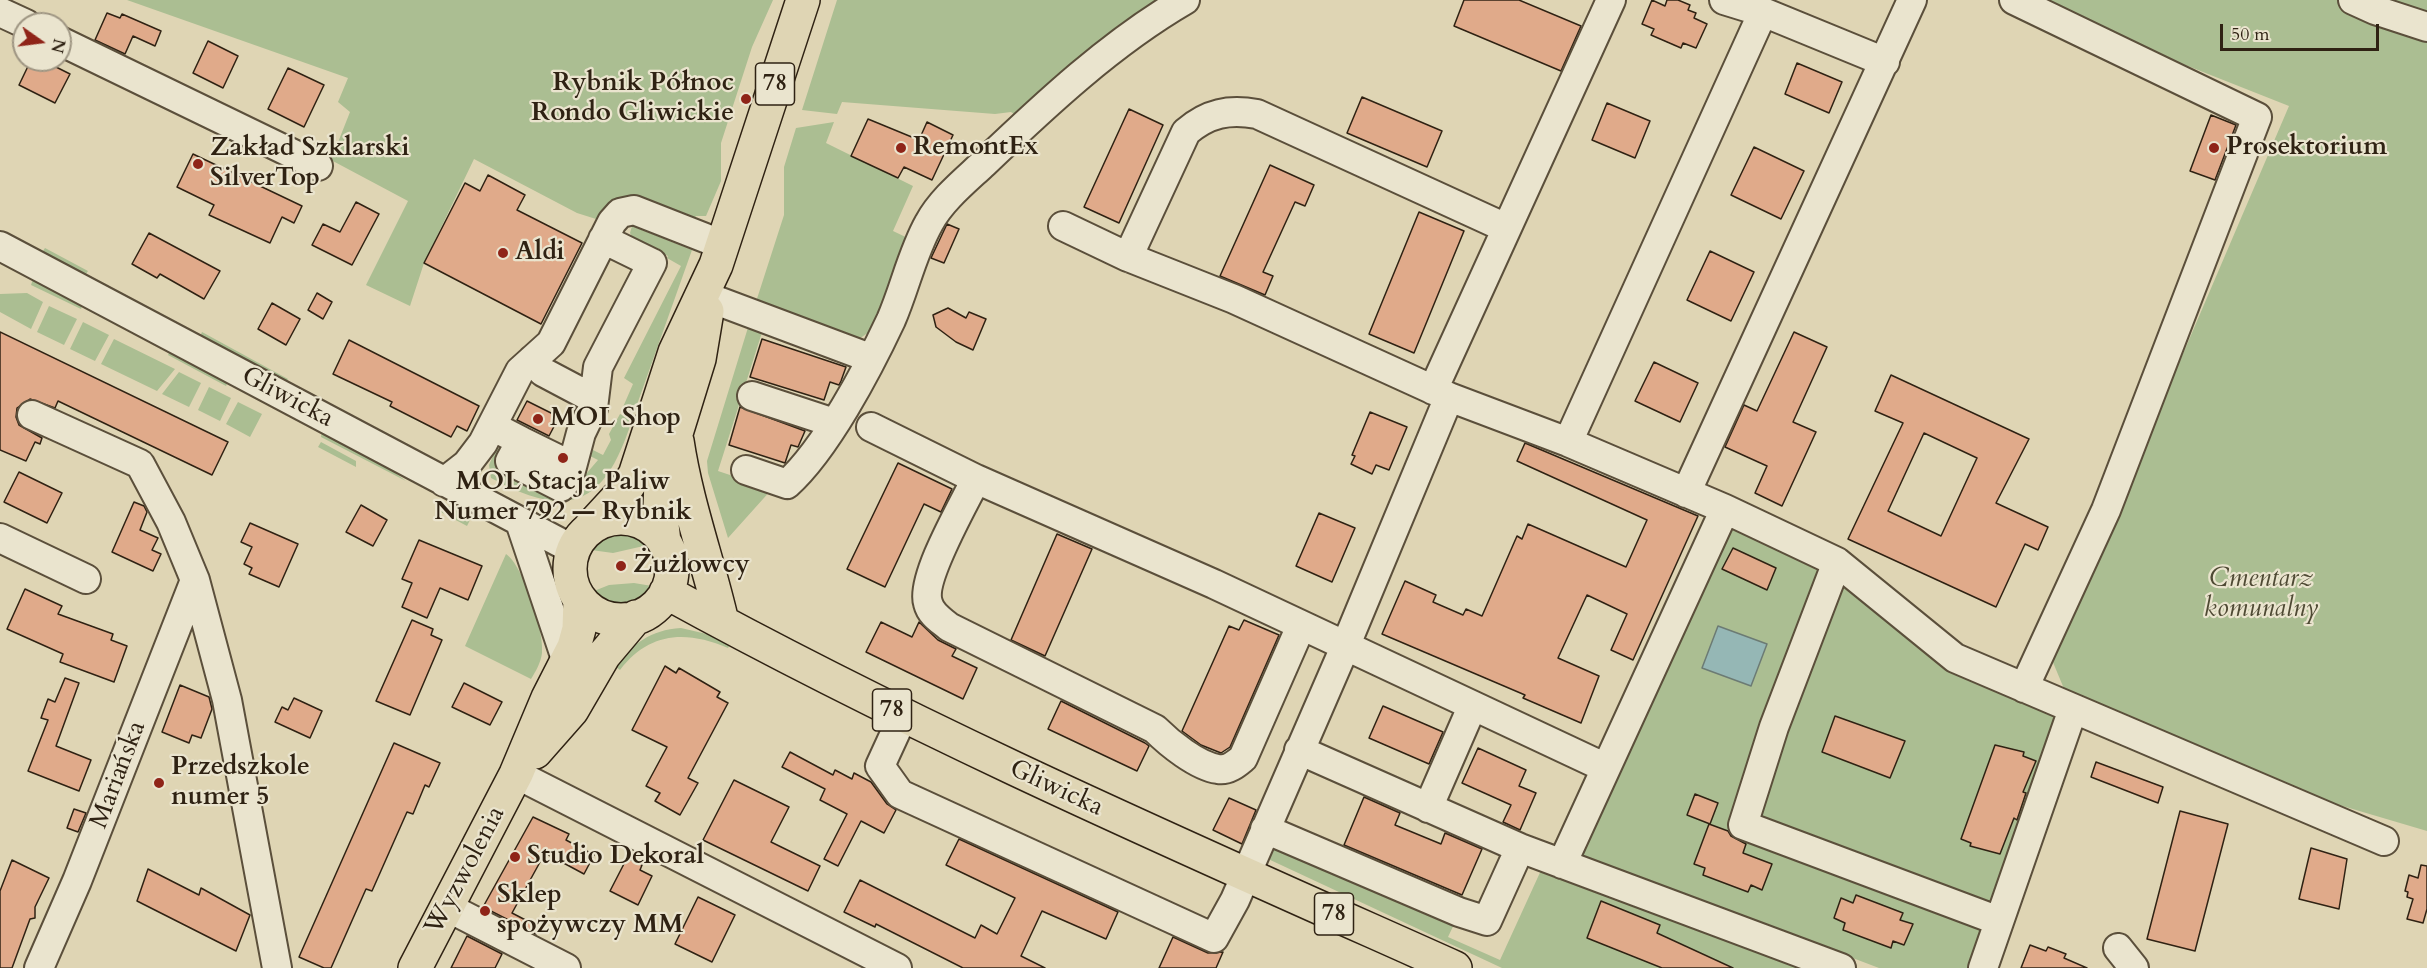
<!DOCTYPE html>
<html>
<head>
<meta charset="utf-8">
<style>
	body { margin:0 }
	#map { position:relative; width:2427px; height:968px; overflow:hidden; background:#dfd5b4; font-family:Cardo,serif }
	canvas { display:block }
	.north { position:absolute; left:12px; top:12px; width:60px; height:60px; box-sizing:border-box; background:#eae4ce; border:2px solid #9f9683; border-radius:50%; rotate:104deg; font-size:16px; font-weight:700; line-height:24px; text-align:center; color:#2f2213 }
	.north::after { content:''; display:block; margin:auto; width:21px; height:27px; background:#8f2418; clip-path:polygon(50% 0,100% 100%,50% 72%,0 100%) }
	.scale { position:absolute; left:2220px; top:24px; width:159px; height:27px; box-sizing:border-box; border:3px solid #2f2213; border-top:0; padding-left:8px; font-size:18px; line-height:21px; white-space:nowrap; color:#2f2213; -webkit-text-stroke:4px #eae4ce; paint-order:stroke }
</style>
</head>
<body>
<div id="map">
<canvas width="2427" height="968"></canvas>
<div class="north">N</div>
<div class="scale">50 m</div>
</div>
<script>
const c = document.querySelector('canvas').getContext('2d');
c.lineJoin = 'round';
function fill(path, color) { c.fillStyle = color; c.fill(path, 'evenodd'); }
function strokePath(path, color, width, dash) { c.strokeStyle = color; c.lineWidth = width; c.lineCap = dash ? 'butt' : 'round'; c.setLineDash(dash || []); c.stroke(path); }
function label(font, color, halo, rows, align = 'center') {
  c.font = font + ' Cardo,serif'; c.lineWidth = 4.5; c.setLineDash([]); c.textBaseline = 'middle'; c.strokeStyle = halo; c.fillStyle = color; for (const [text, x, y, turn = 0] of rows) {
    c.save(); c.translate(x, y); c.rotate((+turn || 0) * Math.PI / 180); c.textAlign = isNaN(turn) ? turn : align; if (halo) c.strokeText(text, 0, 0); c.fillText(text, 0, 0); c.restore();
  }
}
fill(new Path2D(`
	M127,0h646l-21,47 -31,96v38l-15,35h-10l-5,7 -70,-18 -25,14 -19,-6 -103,-54 -50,104 -14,43 -44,-21 42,-84 -77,-41 19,-48 -12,-10 10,-24z
	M837,0h327l-141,120 -12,-8 -16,2 -153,-12 -5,12 -35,-4z
	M2021,0h406v831l-98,-29 -6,1 -253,-100 -18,-43 237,-554z
	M834,122l-8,21 87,43 -20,45 21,10 -39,87 -19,13 -102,-33 30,-93v-48l12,-39z
	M632,226l60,24 -58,163 -11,-6 10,-23 -9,-6 57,-112 -14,-8 1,-2 -36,-19 -2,-4z
	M45,248l43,23 -4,6 -43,-23z
	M33,279l50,25 -2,5 -50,-24z
	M27,293l16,9 -12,27 -31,-17v-18z
	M49,306l28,13 -13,26 -27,-13z
	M750,321l14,5 -46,145 54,18 -44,49 -20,-65 -1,-12z
	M83,322l26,13 -14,26 -25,-12z
	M202,332l86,47 -4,6 -85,-46z
	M114,339l61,30 -18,22 -56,-27z
	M171,349l58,31 -3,6 -58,-31z
	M179,372l22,11 -12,24 -27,-13z
	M209,387l22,11 -11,23 -22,-11z
	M238,402l24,12 -12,23 -24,-13z
	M620,414l12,6c-27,85 -62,101 -141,58l-2,-13 8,-18 7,6 -7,15 45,23 40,-19 4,2 12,-14 -8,-4 3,-6 10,5 8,-15 -2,-6z
	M322,431l60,32 24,18 -85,-44z
	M321,442l35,19v6l-38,-20z
	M441,502l30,16 -4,8 -30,-16z
	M1731,522l102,51 229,141 -88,254h-95l-300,-114z
	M617,534l16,1 15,10 -35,8 -22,-3 11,-11z
	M506,554c17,11 39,78 36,99 -1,9 -6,18 -11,26l-66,-33z
	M634,583l18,3c-16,21 -39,23 -58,5l15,-6z
	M681,628l30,7 20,8 -3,5c-42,-18 -79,-16 -108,22l-7,-5c21,-21 37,-35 68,-37z
	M1275,839l182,79 -9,19 52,23 43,-94 277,102h-318l-236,-110z`), '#abbe92');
const water = new Path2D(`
	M1718,626l49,18 -16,42 -49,-18z`);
fill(water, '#95b7b5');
strokePath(water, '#6c7b74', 1.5);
const building = new Path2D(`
	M1464,0h55l62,26 -20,45 -107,-45z
	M1652,0l13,6 2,-6h11l12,5 -2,5 8,3 -2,5 13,6 -11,24 -13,-5 -2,5 -30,-13 3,-6 -12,-5z
	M107,13l13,5 2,-4 39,17 -6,15 -22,-10 -8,18 -30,-14z
	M208,41l30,15 -15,32 -30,-15z
	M31,60h11l28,14 -15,29 -36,-18z
	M1797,63l45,19 -13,31 -44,-19z
	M288,68l36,17 -20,42 -36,-18z
	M1362,97l80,34 -15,36 -80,-34z
	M1607,103l43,18 -15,37 -43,-18z
	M1129,109l34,16 -44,98 -35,-16z
	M2211,115l25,10 -21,55 -25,-9z
	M868,119l51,21 8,-18 26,13 -21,45 -28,-13 -6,11 -47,-22z
	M1754,147l50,24 -23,48 -50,-24z
	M193,154l109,52 -8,17 -12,-6 -12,26 -61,-28 5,-10 -37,-18z
	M1270,165l44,20 -9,21 -10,-4 -32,70 10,4 -8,19 -45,-19z
	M488,175l37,20 -8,15 65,33 -41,81 -117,-61 41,-80 15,8z
	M356,202l23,12 -27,51 -40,-20 11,-21 17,8z
	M1419,212l45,19 -50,122 -45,-19z
	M947,224l12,5 -15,34 -13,-5z
	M149,233l71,38 -16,28 -44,-25 -3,4 -25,-14z
	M1710,251l44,21 -23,49 -44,-21z
	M317,293l15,9 -9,17 -15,-9z
	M272,303l28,16 -14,26 -28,-16z
	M948,308l18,10 3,-6 17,7 -13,31 -17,-8 -20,-15 -3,-12z
	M0,332l228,110 -16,33 -154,-74 -3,7 -25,-9 -13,9 -1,9 3,8 23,13 -2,6 -5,-2 -9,19 -26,-11z
	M1794,332l33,15 -34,75 23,10 -34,74 -27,-13 12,-27 -42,-19 19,-42 13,6z
	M762,339l84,28 -5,14 -2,4 -9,-3 -6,18 -74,-23z
	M349,340l130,66 -12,25 -10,-5 -6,11 -61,-31 2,-4 -59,-28z
	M1654,362l44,21 -18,39 -45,-21z
	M1891,375l138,64 -33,64 52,24 -10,23 -13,-6 -29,63 -148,-68 55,-116 -28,-12zM1924,433l53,25 -36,78 -53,-25z
	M527,401l32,16 -10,19 -32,-16z
	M740,407l65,24 -7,16 -7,-2 -6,18 -56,-18z
	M1370,412l37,15 -18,43 -13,-5 -4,9 -21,-10 4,-8 -3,-1z
	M1525,443l173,73 -65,144 -22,-10 16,-36 -40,-19 -29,63 41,18 -18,47 -58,-25 2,-3 -143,-61 23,-53 31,14 -3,7 30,13 3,-6 16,7 35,-80 5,3 6,-15 98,43 21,-47 -130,-59z
	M898,463l54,26 -11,23 -17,-8 -39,83 -38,-18z
	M19,472l43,21 -15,30 -43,-21z
	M134,502l10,4 3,6 -7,18 18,8 -6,12 9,4 -8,17 -41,-19z
	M361,505l26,15 -14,26 -27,-14z
	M1319,513l36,15 -23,54 -36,-16z
	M250,523l48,21 -19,43 -30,-13 3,-6 -8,-4 8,-17 -11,-5z
	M1057,534l35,15 -47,107 -34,-16z
	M419,540l63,26 -14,34 -28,-12 -13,30 -25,-11 10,-24 -10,-4z
	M1733,548l43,20 -9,22 -45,-21z
	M25,589l37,17 -4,8 55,20 -2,6 16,6 -13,36 -54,-20 3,-8 -56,-25z
	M412,620l21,9 -2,6 11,5 -32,75 -34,-14z
	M1244,620l35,15 -49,112 -9,6 -20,-8 -19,-14 47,-105 10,4z
	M881,622l31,15 7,-15 19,18 18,9 -4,7 25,12 -14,31 -97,-47z
	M665,666l11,7 3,-5 41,24 -3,5 11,6 -40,75 10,5 -18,32 -25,-14 5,-8 -14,-7 21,-39 -35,-17z
	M65,678l14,5 -23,63 35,14 -12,31 -51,-20 20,-51 -7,-2 7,-19 7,3z
	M464,683l38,19 -12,23 -38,-18z
	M180,685l29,12 3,12 -11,29 -9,-3 -3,8 -27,-11z
	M294,698l28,13 -12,27 -35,-16 7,-15 6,3z
	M1061,701l84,42 4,3 -12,25 -89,-42z
	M1383,706l60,26 -14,32 -60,-26z
	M1835,716l70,25 -15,37 -68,-26z
	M394,743l46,20 -11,24 -4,-2 -12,29 -6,-2 -35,79 -6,-2 -35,79h-7l-25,-11z
	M1995,745l29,7 -1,4 13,5 -13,31 3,1 -9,27 -3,-2 -14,36 -30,-8 1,-3 -10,-4z
	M1478,748l48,22 -7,16 17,7 -16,37 -17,-8 8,-17 -49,-22z
	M790,752l43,23 2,-5 17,9 2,-6 17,9 16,22 9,6 -12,23 -23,-12 -23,45 -14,-7 23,-45 -27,-14 5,-11 -43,-22z
	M2096,762l67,25 -5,16 -67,-26z
	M734,780l55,27 -18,35 49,24 -12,25 -105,-51z
	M1695,794l23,9 -8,21 -23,-9z
	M1364,797l36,16 -5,12 46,19 4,-11 37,16 -20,46 -118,-50z
	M1229,798l27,12 -14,34 -29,-14z
	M74,809l12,4 -8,19 -11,-4z
	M2180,811l48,13 -33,127 -48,-12z
	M533,817l36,17 -3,6 28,15 -10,19 -39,-21 -33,60 27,14 -3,7 -53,-27z
	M1709,824l19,7 3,5 15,8 -3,9 29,11 -10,26 -11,-5 -3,7 -45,-17 2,-7 -11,-4z
	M959,839l159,73 -12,27 -64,-28 -21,45 24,12h-82l-87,-44 -1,3 -31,-15 16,-32 115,58 6,-13 16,9 18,-36 -69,-33z
	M2311,848l36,11 -8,50 -40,-10z
	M627,858l15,7 -2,5 12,6 -14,29 -28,-14z
	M12,860l37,18 -14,29v11l-5,1 -18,49h-12v-77z
	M2421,865l6,1v43l-4,14 -16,-4 6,-20 -6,-2 1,-5 -3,-1 4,-16 9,3z
	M148,869l51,26 2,-7 49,27 -14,36 -99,-50z
	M1856,895l47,18 -3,7 13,4 -9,21 -11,-4 -2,7 -48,-18 2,-7 -11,-5 7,-20 12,5z
	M698,897l37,18 -23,47 -37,-18z
	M1601,901l59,24 -3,8 76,35h-71l-75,-30z
	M467,936l35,18 -7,14h-44z
	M1173,937l35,16 15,-1 -7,16h-57z
	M2030,945l16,6 2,-4 18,7 -2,4 23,10h-66z`);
fill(building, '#e0aa8a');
strokePath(building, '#2f2213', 1.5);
const minor = new Path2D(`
	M1724,0l39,12 122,50
	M2014,0l243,117 -151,393 -82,178
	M2353,0l22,10 52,17
	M0,12l26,12
	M60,41l258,125
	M1063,226l65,31
	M0,246l574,304
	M710,298l160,60
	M532,360l11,12 51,27
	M1433,390l178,-390
	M752,396l82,27
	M1449,397l-215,-98 -106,-42 58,-125c22,-19 43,-23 71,-18l249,114
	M32,415l108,49 31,58 24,58 32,120 50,268
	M492,426l29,15 -11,20 51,26 8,-9 12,-45 12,-25 5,-41 54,-104 -49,-24
	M871,427l105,52 238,105 392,184
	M521,441l51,25
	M1568,442l195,-430
	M746,470l41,14c39,-35 81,-115 104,-164 14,-32 21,-67 38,-97 12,-23 37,-43 55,-60 62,-59 127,-120 201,-163
	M976,479c-12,25 -56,100 -48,124 3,12 13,17 21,24l206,102c14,14 42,37 63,40 10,2 19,-6 25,-11l58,-132
	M444,482l23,-18 16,-21 37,-72 31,-28 61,-121 8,-9 14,-3 89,35
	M1686,493l226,-493
	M520,522l47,140
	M0,538l86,41
	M1837,562l-63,165 -31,98 256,96
	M903,716l-23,50 20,28 314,144 21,-38 110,-253 104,-250 119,45 157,67 112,53 118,96 429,183
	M1299,750l221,98 321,120
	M516,774l381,194
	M1428,808l44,-101
	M1265,829l194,83 28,9 33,-73
	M1562,864l163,-355
	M447,907l119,61
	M2118,948l16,20
	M39,968l38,-87 118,-301
	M1983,968l90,-259`);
const major = new Path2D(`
	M677,441c9,61 31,120 45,181
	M570 569a51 51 0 1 1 102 0a51 51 0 1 1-102 0Z
	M589,529l36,-39 10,-15 40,-123 41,-87 87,-265
	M664,542l-4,-35 1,-25 38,-123 8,-48
	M666,592c256,141 523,257 789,376
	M535,752l37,-42 32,-55 32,-38
	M415,968l101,-194 32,-76 26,-51 5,-18 1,-30`);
strokePath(minor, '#5b4f3b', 32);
strokePath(major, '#2f2213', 36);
strokePath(minor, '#eae4ce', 28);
strokePath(major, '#dfd5b4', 33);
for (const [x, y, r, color] of [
	[746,99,6,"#8f2418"],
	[901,148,6,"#8f2418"],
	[2214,148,6,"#8f2418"],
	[198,164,6,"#8f2418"],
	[503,253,6,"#8f2418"],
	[538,419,6,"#8f2418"],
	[563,458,6,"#8f2418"],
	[621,566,6,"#8f2418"],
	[159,783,6,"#8f2418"],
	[515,857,6,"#8f2418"],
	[485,911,6,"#8f2418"]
]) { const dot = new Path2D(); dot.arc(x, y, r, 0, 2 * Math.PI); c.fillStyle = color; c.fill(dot); strokePath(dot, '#eae4ce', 2); }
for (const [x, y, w] of [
	[775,84,39],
	[892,710,39],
	[1334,914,39]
]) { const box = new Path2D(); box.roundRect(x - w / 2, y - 21, w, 42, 4.5); c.fillStyle = '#eae4ce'; c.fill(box); strokePath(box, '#2f2213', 1.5); }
label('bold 24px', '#2f2213', null, [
	["78",775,84],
	["78",892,710],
	["78",1334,914]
]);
label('bold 26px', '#2f2213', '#eae4ce', [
	["Rybnik Północ",734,84,"right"],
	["Rondo Gliwickie",734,114,"right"],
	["RemontEx",913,148],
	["Prosektorium",2226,148],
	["Zakład Szklarski",210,149],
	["SilverTop",210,179],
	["Aldi",515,253],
	["MOL Shop",550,419],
	["MOL Stacja Paliw",563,483,"center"],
	["Numer 792 — Rybnik",563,513,"center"],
	["Żużlowcy",633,566],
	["Przedszkole",171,768],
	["numer 5",171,798],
	["Studio Dekoral",527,857],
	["Sklep",497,896],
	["spożywczy MM",497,926]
], 'left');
label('26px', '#2f2213', '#eae4ce', [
	["Gliwicka",287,398,28],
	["Mariańska",119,775,-69],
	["Gliwicka",1056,789,25],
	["Wyzwolenia",466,871,-62]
]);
label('italic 26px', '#4e4933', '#eae4ce', [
	["Cmentarz",2261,580],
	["komunalny",2261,610]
]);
</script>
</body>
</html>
